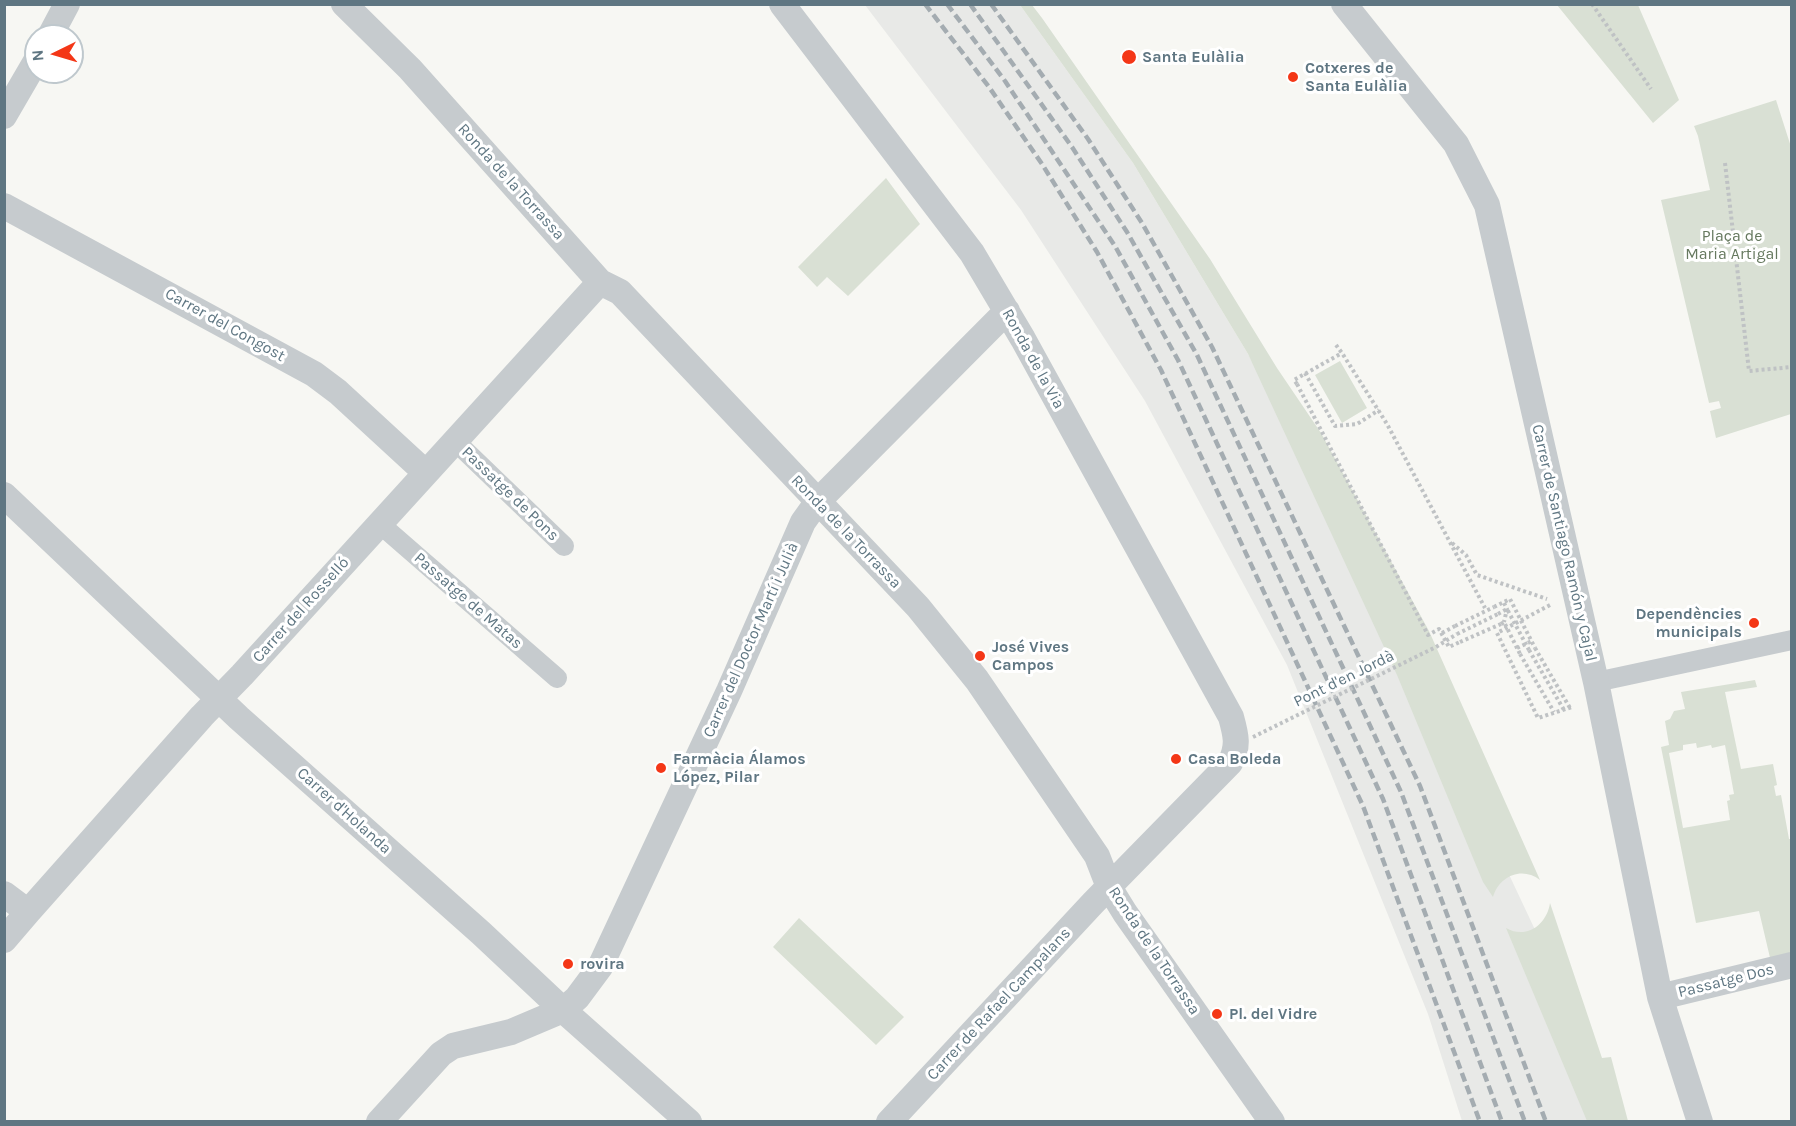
<!DOCTYPE html>
<html>
<head>
<meta charset="utf-8">
<style>
	body { margin:0 }
	#map { position:relative; width:1796px; height:1126px; overflow:hidden; background:#f7f7f3; font-family:Karla,sans-serif }
	canvas { display:block }
	.frame { position:absolute; inset:0; border:6px solid #5f7682; pointer-events:none }
	.north { position:absolute; left:24px; top:24px; width:60px; height:60px; box-sizing:border-box; background:#fff; border:2px solid #bfc8cd; border-radius:50%; rotate:265deg; font-size:16px; font-weight:700; line-height:24px; text-align:center; color:#5f7682 }
	.north::after { content:''; display:block; margin:auto; width:21px; height:27px; background:#f43717; clip-path:polygon(50% 0,100% 100%,50% 72%,0 100%) }
</style>
</head>
<body>
<div id="map">
<canvas width="1796" height="1126"></canvas>
<div class="frame"></div>
<div class="north">N</div>
</div>
<script>
const c = document.querySelector('canvas').getContext('2d');
c.lineJoin = 'round';
function fill(path, color) { c.fillStyle = color; c.fill(path, 'evenodd'); }
function strokePath(path, color, width, dash) { c.strokeStyle = color; c.lineWidth = width; c.lineCap = dash ? 'butt' : 'round'; c.setLineDash(dash || []); c.stroke(path); }
function label(font, color, halo, rows, align = 'center') {
  c.font = font + ' Karla,sans-serif'; c.lineWidth = 6; c.setLineDash([]); c.textBaseline = 'middle'; c.strokeStyle = halo; c.fillStyle = color; for (const [text, x, y, turn = 0] of rows) {
    c.save(); c.translate(x, y); c.rotate((+turn || 0) * Math.PI / 180); c.textAlign = isNaN(turn) ? turn : align; if (halo) c.strokeText(text, 0, 0); c.fillText(text, 0, 0); c.restore();
  }
}
fill(new Path2D(`
	M865,5h155l113,158 115,191 145,274 168,357 48,136h-147l-34,-107 -141,-349 -142,-264 -124,-191z`), '#e8e9e7');
fill(new Path2D(`
	M1020,5h12l10,13 168,241 67,109 44,65 108,198 111,249c-18,-14 -41,-4 -47,17l-10,-15 -86,-207 -149,-321 -115,-191z
	M1557,5h81l41,95 -26,23z
	M1776,100l16,50 -1,264 -75,24 -6,-27 11,-3 -2,-7 -10,2 -48,-203 49,-10 -12,-54 -4,-10z
	M886,178l34,46 -72,72 -21,-19 -10,10 -19,-20z
	M1340,361l27,47 -25,15 -27,-48z
	M1755,680l2,7 -32,5 16,77 32,-5 4,21 -3,1 2,10 5,-1 8,44h2v118l-20,5 -12,-51 -63,12 -35,-176 8,-2 -4,-24 5,-2 4,-8 11,-2 -4,-17zM1696,743l1,5 14,-3 1,3 13,-3 9,49 -5,1 1,5 -3,1 3,19 -47,8 -14,-75 14,-3v-5z
	M1550,903l52,155 9,-1 17,64h-41l-81,-193c21,12 41,-4 44,-25z
	M799,918l105,99 -28,28 -103,-98z`), '#d9e0d4');
strokePath(new Path2D(`
	M1592,4l59,85
	M1725,163l24,208 43,-4
	M1336,345l6,8 45,71 98,184
	M1305,373l30,53 22,-2 22,-14
	M1297,384l-3,-4 48,-27
	M1452,543l14,12 11,20 70,24
	M1504,603l3,6 -3,13
	M1550,605l-53,28 41,85 34,-11
	M1455,626l39,-19
	M1457,634l41,-20
	M1460,642l41,-18
	M1517,648l15,-7
	M1535,648l35,60
	M1529,650l35,60
	M1520,654l34,58`), '#bfc2c4', 4, [3, 3]);
strokePath(new Path2D(`
	M456,442l108,104
	M380,524l177,154
	M1596,682l196,-42`), '#c6cbce', 20);
strokePath(new Path2D(`
	M344,4l66,65 190,213 20,10 298,315 59,73 120,176 12,31 16,26 147,209
	M782,4l190,249 51,86 208,378c5,18 8,29 -1,46l-137,140 -204,219
	M1344,4l112,140 31,61 109,477 64,315 40,125
	M50,36l17,-32
	M4,116l32,-55
	M4,206l310,168 24,18 88,81
	M4,495l235,223 242,215 82,77 126,112
	M4,894l24,18
	M4,940l24,-28 174,-196 40,-41 358,-393
	M1660,997l132,-32
	M379,1122l62,-68 12,-8 58,-14 52,-22 14,-12 23,-31 129,-276 74,-169 15,-21 12,-12 177,-178`), '#c6cbce', 26);
strokePath(new Path2D(`
	M925,4l64,83 53,77 55,88 64,118 202,436 117,316
	M947,4l58,77 110,165 63,114 205,439 119,323
	M970,4l102,143 55,85 70,123 204,437 124,330
	M991,4l97,135 54,84 70,124 208,439 126,336`), '#a4acb1', 4.5, [9, 4.5]);
strokePath(new Path2D(`
	M1297,384l131,251 11,-6 10,18 11,-5
	M1494,607l16,-8 25,49
	M1498,614l9,-5 22,41
	M1501,624l3,-2 16,32
	M1442,633l13,-7
	M1253,737l183,-90 21,-13`), '#bfc2c4', 4, [3, 3]);
for (const [x, y, r, color] of [
	[1129,57,8,"#f43717"],
	[1293,77,6,"#f43717"],
	[1754,623,6,"#f43717"],
	[980,656,6,"#f43717"],
	[1176,759,6,"#f43717"],
	[661,768,6,"#f43717"],
	[568,964,6,"#f43717"],
	[1217,1014,6,"#f43717"]
]) { const dot = new Path2D(); dot.arc(x, y, r, 0, 2 * Math.PI); c.fillStyle = color; c.fill(dot); strokePath(dot, '#fff', 2); }
label('bold 16px', '#5f7682', '#fff', [
	["Santa Eulàlia",1142,57],
	["Cotxeres de",1305,68],
	["Santa Eulàlia",1305,86],
	["Dependències",1742,614,"right"],
	["municipals",1742,632,"right"],
	["José Vives",992,647],
	["Campos",992,665],
	["Farmàcia Álamos",673,759],
	["López, Pilar",673,777],
	["Casa Boleda",1188,759],
	["rovira",580,964],
	["Pl. del Vidre",1229,1014]
], 'left');
label('16px', '#5f7682', '#fff', [
	["Ronda de la Torrassa",511,182,48],
	["Carrer del Congost",225,325,29],
	["Ronda de la Via",1033,359,61],
	["Passatge de Pons",510,494,44],
	["Ronda de la Torrassa",846,532,46],
	["Carrer de Santiago Ramón y Cajal",1564,543,77],
	["Passatge de Matas",468,601,41],
	["Carrer del Rosselló",301,610,-48],
	["Carrer del Doctor Martí i Julià",751,640,-66],
	["Pont d'en Jordà",1344,679,-26],
	["Carrer d'Holanda",344,811,42],
	["Ronda de la Torrassa",1154,951,56],
	["Passatge Dos",1726,981,-14],
	["Carrer de Rafael Campalans",999,1004,-47]
]);
label('16px', '#66795f', '#fff', [
	["Plaça de",1732,236],
	["Maria Artigal",1732,254]
]);
</script>
</body>
</html>
